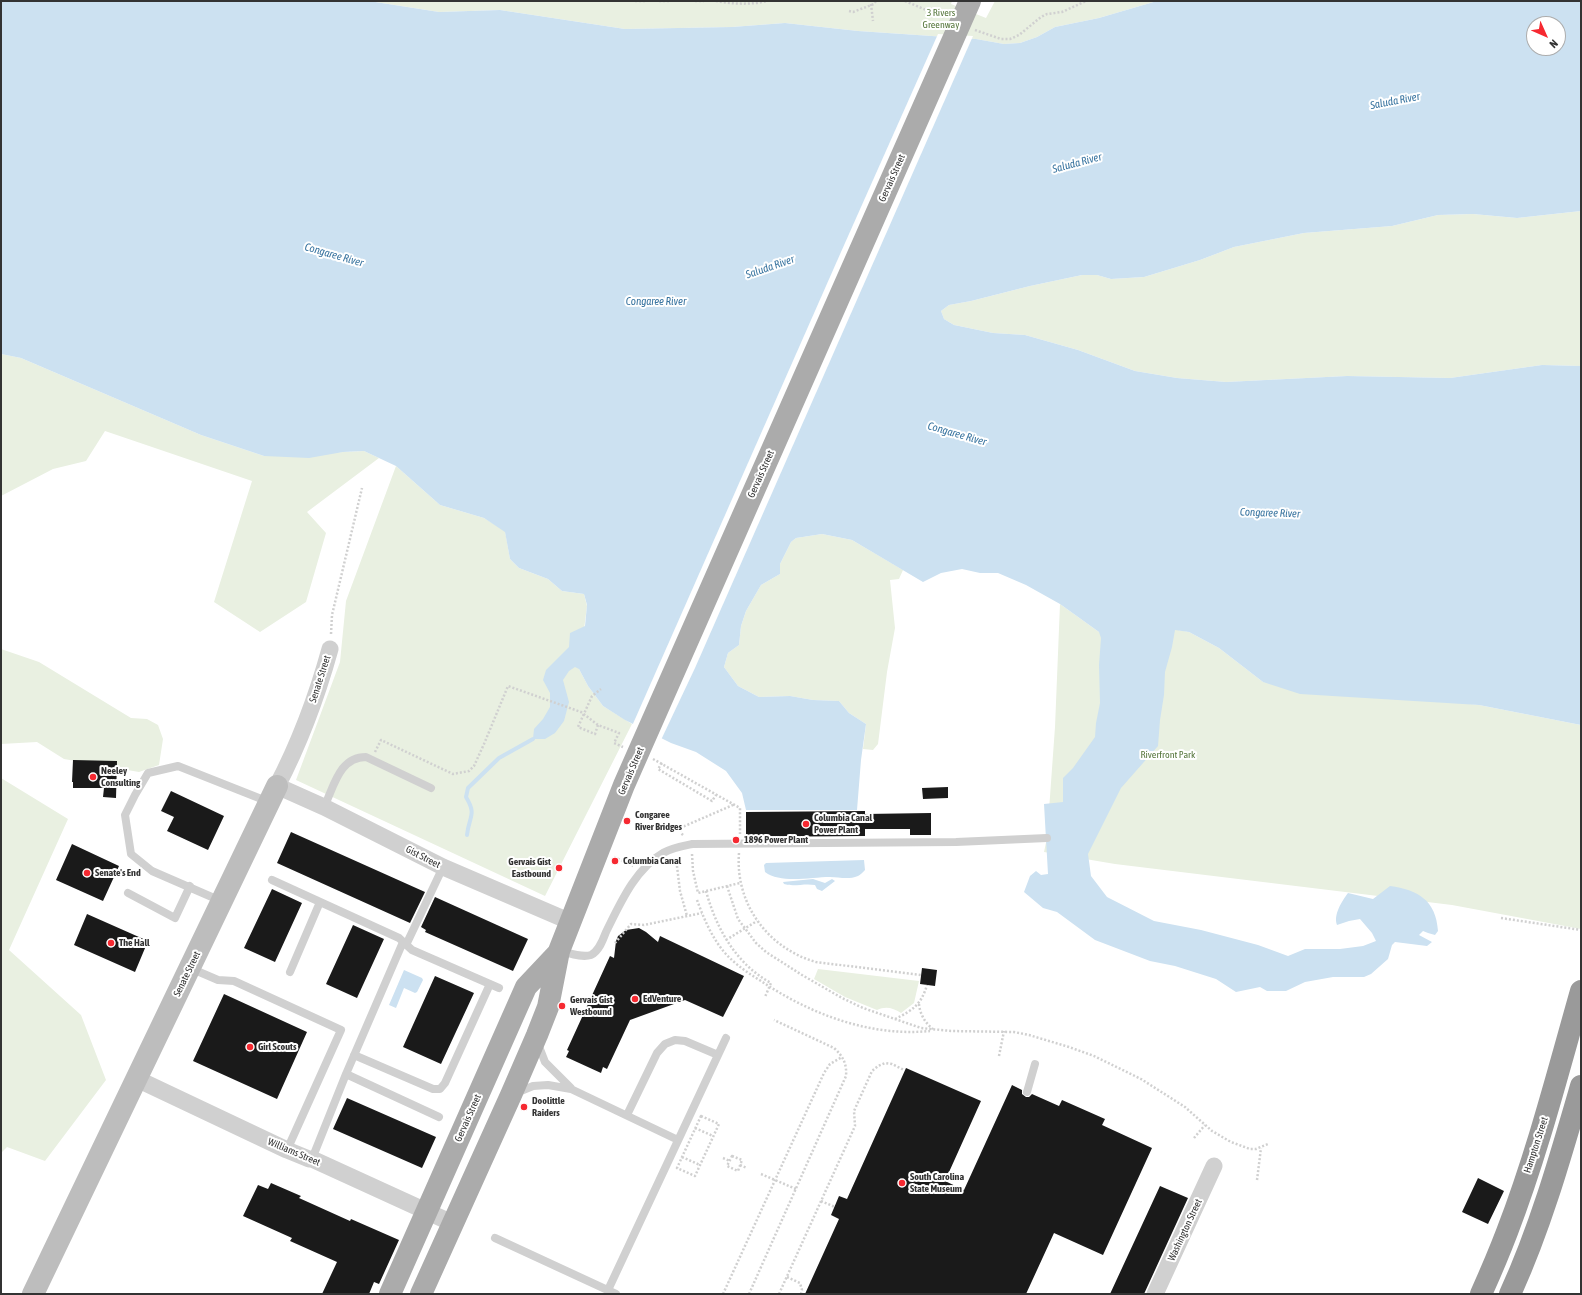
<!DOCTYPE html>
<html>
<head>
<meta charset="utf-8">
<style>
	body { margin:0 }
	#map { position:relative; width:1582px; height:1295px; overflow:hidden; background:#fff; font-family:"Asap Condensed",sans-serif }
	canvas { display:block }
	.frame { position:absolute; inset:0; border:2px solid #333; pointer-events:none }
	.north { position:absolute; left:1526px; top:16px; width:40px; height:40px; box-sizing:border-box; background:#fff; border:1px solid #adadad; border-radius:50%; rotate:135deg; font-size:11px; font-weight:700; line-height:16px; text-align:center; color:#333 }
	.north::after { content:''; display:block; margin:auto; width:14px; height:18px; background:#f62931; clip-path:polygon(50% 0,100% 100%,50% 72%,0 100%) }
</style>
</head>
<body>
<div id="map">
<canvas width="1582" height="1295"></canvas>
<div class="frame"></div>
<div class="north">N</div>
</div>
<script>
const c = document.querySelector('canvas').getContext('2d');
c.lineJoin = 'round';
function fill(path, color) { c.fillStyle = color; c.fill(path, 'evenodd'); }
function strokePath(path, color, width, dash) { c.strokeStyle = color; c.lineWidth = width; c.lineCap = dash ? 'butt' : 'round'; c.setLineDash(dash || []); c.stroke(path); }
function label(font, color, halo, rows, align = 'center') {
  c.font = font + ' "Asap Condensed",sans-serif'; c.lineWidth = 4; c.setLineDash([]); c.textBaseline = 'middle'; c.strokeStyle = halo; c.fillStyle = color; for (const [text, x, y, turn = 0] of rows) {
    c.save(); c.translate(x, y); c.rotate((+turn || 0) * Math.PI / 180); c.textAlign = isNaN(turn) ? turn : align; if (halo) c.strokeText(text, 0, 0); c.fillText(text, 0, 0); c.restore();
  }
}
fill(new Path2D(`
	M369,1h583l-1,3 35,14 9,-17h162l-58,17 -44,9 -18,10 -17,6 -16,1 -28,-5 -118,-8 -73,-8 -53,4 -107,2 -125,-19 -61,2z
	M1581,211v155l-39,-1 -92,13 -103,-2 -121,6 -49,-4 -42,-7 -57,-21 -53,-15 -32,-2 -39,-8 -10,-6 -3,-8 8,-6 22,-4 59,-15 52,-11h15l14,4 33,-2 56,-17 34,-13 70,-14 88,-7 46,-11 35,-1 44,4z
	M1,354l20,4 180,77 63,21 100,-5 15,7 -72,54 19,21 -20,69 -46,30 -46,-30 38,-121 -147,-50 -19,30 -33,8 -52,27z
	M396,466l44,39 44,13 21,13 5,28 9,9 29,11 14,12 22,3 3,12 -8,63 9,17 15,20 29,18 -87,172 -249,-116 44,-118 6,-61z
	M822,534l30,6 51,30 -4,9 -9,1 5,48 -8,44 -9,72 -5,6 -10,-1 3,-25 -17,-11 -10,-12 -26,-1 -23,-4 -31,1 -21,-11 -14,-19 4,-14 11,-8 2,-19 5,-15 15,-26 19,-11v-10l11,-22 5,-4z
	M1060,604l39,28 47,-8 43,8 30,16 44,34 216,23 102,20v204l-129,-24 -337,-41 -71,-12 3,-14 8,-111z
	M1,649l38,13 92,56 16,1 11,6 5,14 -4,26 -20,7 -75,-13 -27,-17 -36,2z
	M1,778l67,41 -59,131 72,65 25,65 -61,81 -38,-14 -6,6z
	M818,969l101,12 -5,22 -13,10c-8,-5 -15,-7 -24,-3l-32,-13 -31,-18z`), '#e9f0e1');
fill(new Path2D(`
	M1,1h368l70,11 61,-2 125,19 107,-2 53,-4 73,8 118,8 28,5 16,-1 17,-6 18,-10 44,-9 58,-17h424v210l-64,7 -44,-4 -35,1 -46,11 -88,7 -70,14 -34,13 -56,17 -33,2 -14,-4h-15l-52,11 -59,15 -22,4 -8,6 3,8 10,6 39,8 32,2 53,15 57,21 42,7 49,4 121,-6 103,2 92,-13 39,1v359l-102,-20 -179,-11 -37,-12 -44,-34 -30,-16 -14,-2 -3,17 -7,25 -1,23 -4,25 -2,26 -37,42 -33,66 3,22 16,21 47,24 47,9 57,15 30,11 17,-7h35l23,-3 13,-5 -4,-8 -12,-14 -11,2 -12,4c-4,-10 5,-24 11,-32l25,6 17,-13c28,4 46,14 48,45l-3,4 -7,-2 -5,-2 -4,4 13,7 -5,4 -32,-4 -3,3 -4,14 -17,15 -7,3h-31l-28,5 -19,9h-19l-7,-4 -24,5 -20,-13 -41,-13 -25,-5 -55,-21 -38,-28 -14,-4 -19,-16 6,-16 6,-5 5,4 7,-1 -4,-70 19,-2v-24l10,-10 22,-31 1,-14 4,-20 -1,-38 2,-27 -2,-6 -39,-28 -34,-19 -28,-12h-18l-18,-4 -21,4 -18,9 -71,-42 -30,-6 -26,4 -5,4 -11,22v10l-19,11 -15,26 -5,15 -2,19 -11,8 -4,14 14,19 21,11 31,-1 23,4 26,1 10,12 17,11 -5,36 -4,50h-111l-4,-17 -16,-22 -30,-19 -25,-9 -46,-23 -22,-14 -15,-20 -9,-17 -4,-2 -6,4 -6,9 6,22 -5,19 -9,12 -10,6h-12l1,-10 9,-10 7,-12v-14l-7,-13 3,-10 23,-23 1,-14 15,-7 2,-21 -3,-11 -22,-3 -14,-12 -29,-11 -9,-9 -5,-27 -21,-14 -44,-13 -44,-39 -32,-15 -21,1 -34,6 -45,-2 -63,-21 -180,-77 -20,-4zM1534,24h24v24h-24z
	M864,860l1,10c-2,2 -5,5 -7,6 -10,4 -19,1 -28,1 -19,0 -49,7 -65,-5l-1,-7 2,-2z
	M813,879l12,4 7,-4 3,2 -13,10 -5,-2 -2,-4c-11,-2 -21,2 -31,-1l-1,-2z
	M404,970l18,8 1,2 -6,12 -2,1 -11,-5 -8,20 -7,-3z`), '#cce1f1');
fill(new Path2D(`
	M938,34l35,2 -278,632 -34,72 -29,-14 209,-474z`), '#fff');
strokePath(new Path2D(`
	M467,835c2,-19 10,-20 -1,-38l2,-9 31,-30 34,-19`), '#cce1f1', 4);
fill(new Path2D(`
	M73,760l44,1 -1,37 -13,-1 1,-9h-31v-6h-1z
	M948,787v11l-25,1 -1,-11z
	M171,791l53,25 -16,34 -41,-19 7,-14 -13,-6z
	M865,811v3l66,-1v22h-21v-6h-45v7l-119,1v-25z
	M291,832l134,60 -15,31 -133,-60z
	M72,844l47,22 -16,35 -47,-21z
	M272,889l30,14 -27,59 -31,-14z
	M435,897l93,42 -15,32 -88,-39 1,-2 -5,-3z
	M87,914l61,27 -13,31 -61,-27z
	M353,925l31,14 -27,59 -31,-14z
	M639,928l7,4 12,10 2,-6 84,40 -21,41 -38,-17 -55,20 -23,49 -4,-2 -2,6 -35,-16 3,-6 -2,-1 43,-94 4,2 2,-17 2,-5 8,-6z
	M922,968l15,2 -2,16 -15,-2z
	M435,976l39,17 -33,71 -38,-17z
	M224,994l83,38 -30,67 -84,-38z
	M906,1068l75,33 -36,80 19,9 48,-105 10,5v4l4,3h3l3,-3 27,12 3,-6 43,19 -3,6 50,23 -49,107 -49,-22 -28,61h-221l34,-75 -8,-4 8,-19 8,3z
	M347,1098l89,39 -14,31 -89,-39z
	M1478,1178l26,13 -16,33 -26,-12z
	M271,1183l30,13 -2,2 51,23 1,-2 48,21 -20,44 -5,-2 -5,12h-47l15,-32 -47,-21 2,-3 -49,-22 15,-31 10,4z
	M1160,1186l28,12 -44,96h-34z`), '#1a1a1a');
strokePath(new Path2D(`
	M635,1h12
	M659,1h10
	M695,1h9
	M716,1c16,3 35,4 51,0
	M905,1l40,17
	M871,4l2,17
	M849,11l4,1 21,-8 2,-3
	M975,30l26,9h9l9,-4 22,-18 6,-3 15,-2 24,-11
	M331,634l1,-19 30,-127
	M598,725l-3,9 -17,-7 14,-31 9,-7
	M375,752l6,-12 72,34 16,-3 5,-5 10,-22 24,-58 73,26 17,13 21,8 -5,10 9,4
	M653,759l87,49v26
	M662,763l-4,6 54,32 4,-6
	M683,835l-2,-2 -1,-5 53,-23
	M739,853c-4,50 28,95 77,109l105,13
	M692,854l1,17 5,22 42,-10
	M614,857l19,9
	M676,858l4,33 7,25
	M727,886l11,33 18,24 10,9 36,23 40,23 21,10 58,20 30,3 63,1 15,3 40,12 25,9 47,23 44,28 27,24 19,11 19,7h6l12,-5
	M706,891c10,37 30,73 65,92l-6,14
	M697,900c7,19 15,38 28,53 11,12 23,20 36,28 49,33 109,56 169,50
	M1501,918l80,12
	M726,940l31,-19
	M615,943l16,-19 13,1 58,-12
	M919,1004c1,10 6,19 14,25
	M895,1019c18,-9 26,-14 32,-34
	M999,1056l5,-25
	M701,1116l18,8 -24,52 -18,-8z
	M695,1128l18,8
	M1194,1138l11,-13
	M732,1156l10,4 -4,11 -11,-5z
	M682,1157l18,8
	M723,1158l7,3
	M740,1165l7,3
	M761,1174l35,15
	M1257,1180l4,-32
	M821,1201l14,6
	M787,1277l13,6 2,7 -1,4
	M723,1294l101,-221 6,-9 12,-7
	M749,1294l97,-218c1,-12 -3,-20 -12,-28l-60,-28
	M779,1294l76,-168 -1,-15 18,-40 6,-5 7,-3 7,1 12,6`), '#d0d0d0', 2.5, [2, 2]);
strokePath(new Path2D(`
	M324,807c10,-20 15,-50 42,-50l65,31
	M272,880l127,58 13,12 87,38
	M128,893l47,25 15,-32
	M221,901l-69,-30 -21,-17 -6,-39 10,-20 13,-22 30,-7 91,36
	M406,945l37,-78
	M560,951c9,2 22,7 31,4 8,-4 12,-15 15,-23 14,-28 29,-63 57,-79 8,-5 19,-7 29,-9l264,-2 91,-4
	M190,968l28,12 16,1 107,49 -54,120
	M290,972l30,-70
	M538,1044l7,18 26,26
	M354,1055l79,34h7l5,-6 45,-99
	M346,1074l93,43
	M1027,1092l8,-28
	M516,1093l17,-7 15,-1 23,4 107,51
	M627,1115l30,-62 8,-9 10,-4 10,1 33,14
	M312,1159l34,-85 57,-132
	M495,1238l121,56
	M608,1290l118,-252`), '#d0d0d0', 8);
strokePath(new Path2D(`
	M330,649c-13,47 -30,93 -53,137l47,21 119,60 128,55
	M137,1079l150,71 22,9h3l140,64
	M1155,1294l59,-128`), '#d0d0d0', 17);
strokePath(new Path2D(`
	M33,1294l244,-508`), '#bdbdbd', 22);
strokePath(new Path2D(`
	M390,1294l136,-307 33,-35
	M421,1294l90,-199 26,-60 11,-28 11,-56 65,-166 346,-784`), '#ababab', 22);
strokePath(new Path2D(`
	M1481,1294c9,-20 18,-41 26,-62 30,-78 51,-160 74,-241
	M1510,1294c30,-65 51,-139 71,-208`), '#9a9a9a', 22);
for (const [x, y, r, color] of [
	[93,777,4,"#f62931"],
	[627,821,4,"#f62931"],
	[806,824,4,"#f62931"],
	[736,840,4,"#f62931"],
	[615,861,4,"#f62931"],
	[559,868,4,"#f62931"],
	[87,873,4,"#f62931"],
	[111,943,4,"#f62931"],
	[635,999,4,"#f62931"],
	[562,1006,4,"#f62931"],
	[250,1047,4,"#f62931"],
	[524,1107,4,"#f62931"],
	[902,1183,4,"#f62931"]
]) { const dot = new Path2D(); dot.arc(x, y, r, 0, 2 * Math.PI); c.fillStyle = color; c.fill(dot); strokePath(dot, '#fff', 1.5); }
label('10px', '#54753a', '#fff', [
	["3 Rivers",941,13],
	["Greenway",941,25],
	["Riverfront Park",1168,755]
]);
label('10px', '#333', '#fff', [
	["Gervais Street",892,178,-66],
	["Gervais Street",761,474,-66],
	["Senate Street",320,679,-72],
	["Gervais Street",631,771,-67],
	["Gist Street",423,857,27],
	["Senate Street",187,974,-64],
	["Gervais Street",468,1118,-66],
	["Hampton Street",1536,1145,-72],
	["Williams Street",294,1152,23],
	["Washington Street",1185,1230,-65]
]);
label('bold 10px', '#333', '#fff', [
	["Neeley",101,771],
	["Consulting",101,783],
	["Congaree",635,815],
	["River Bridges",635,827],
	["Columbia Canal",814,818],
	["Power Plant",814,830],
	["1896 Power Plant",744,840],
	["Columbia Canal",623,861],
	["Gervais Gist",551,862,"right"],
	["Eastbound",551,874,"right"],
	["Senate's End",95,873],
	["The Hall",119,943],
	["EdVenture",643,999],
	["Gervais Gist",570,1000],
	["Westbound",570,1012],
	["Girl Scouts",258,1047],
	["Doolittle",532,1101],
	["Raiders",532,1113],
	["South Carolina",910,1177],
	["State Museum",910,1189]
], 'left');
label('italic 11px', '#37739f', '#fff', [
	["Saluda River",1395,101,-11],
	["Saluda River",1077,163,-15],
	["Congaree River",334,255,16],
	["Saluda River",770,267,-19],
	["Congaree River",656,302],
	["Congaree River",957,434,16],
	["Congaree River",1270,513,2]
]);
</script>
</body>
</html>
